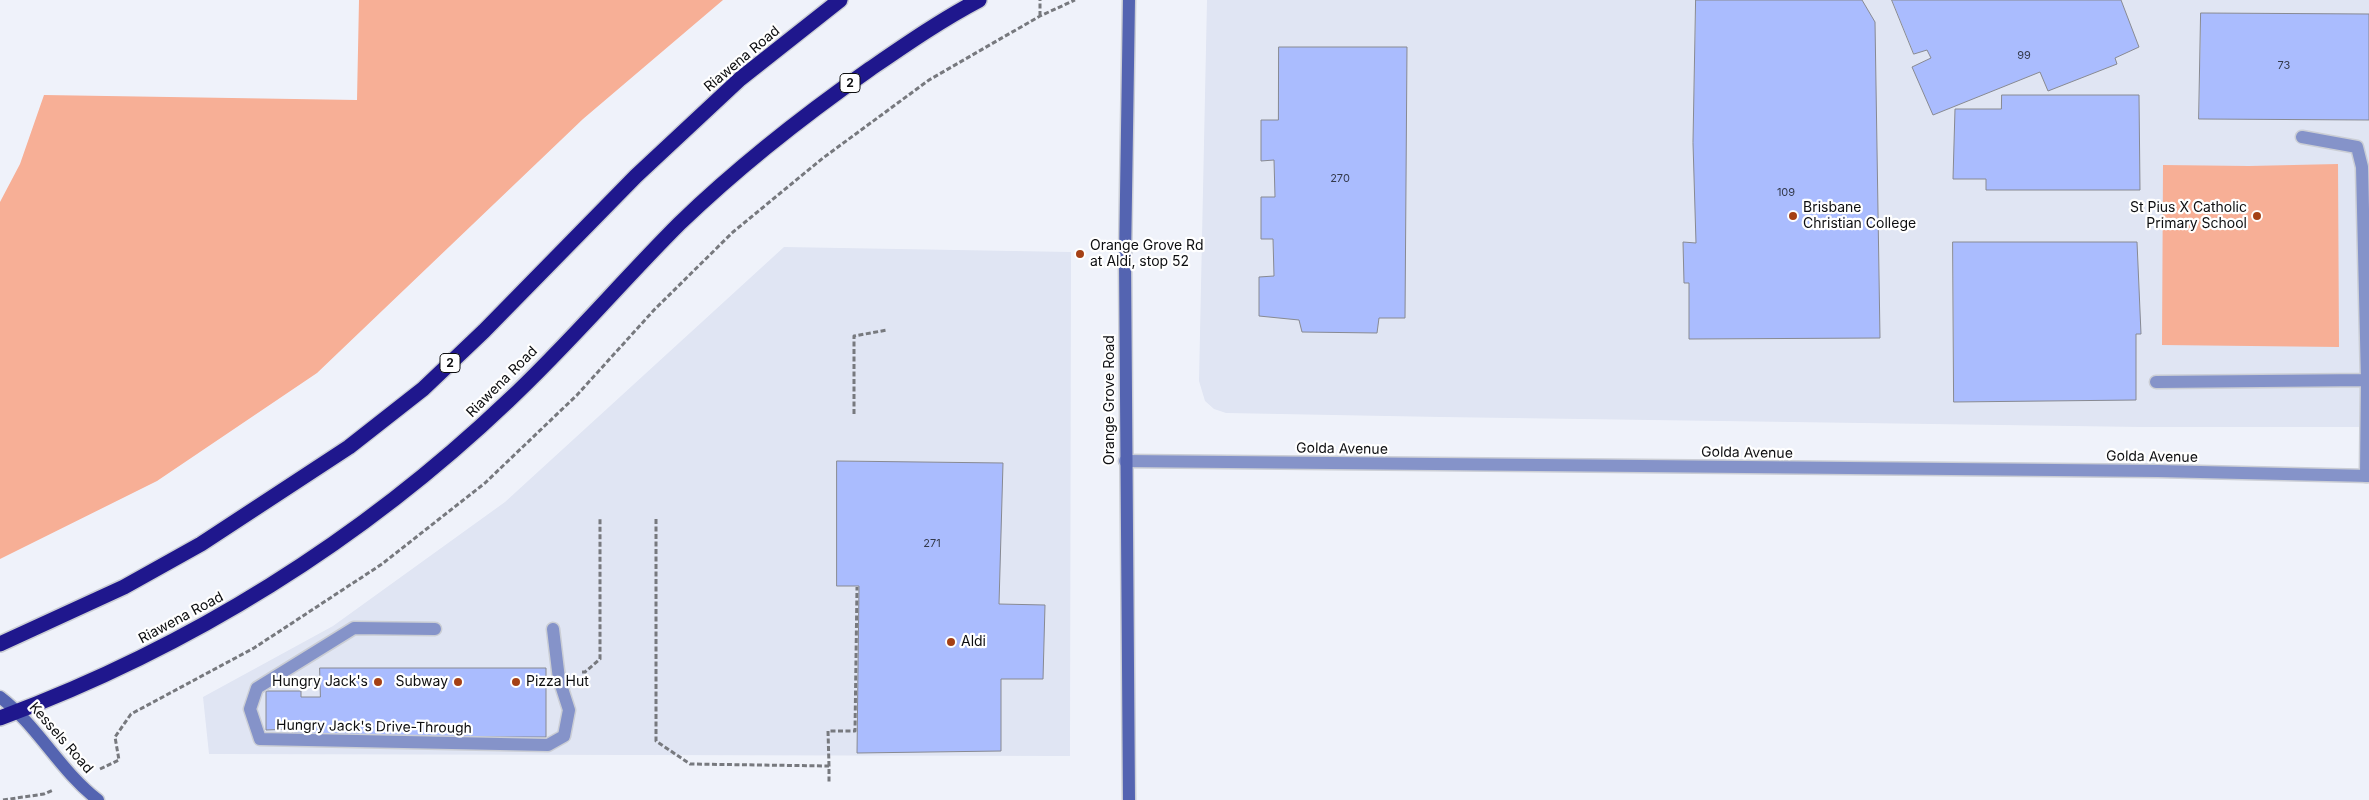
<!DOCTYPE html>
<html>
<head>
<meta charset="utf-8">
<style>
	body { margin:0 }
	canvas { display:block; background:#eff2fa }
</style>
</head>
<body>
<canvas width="2369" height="800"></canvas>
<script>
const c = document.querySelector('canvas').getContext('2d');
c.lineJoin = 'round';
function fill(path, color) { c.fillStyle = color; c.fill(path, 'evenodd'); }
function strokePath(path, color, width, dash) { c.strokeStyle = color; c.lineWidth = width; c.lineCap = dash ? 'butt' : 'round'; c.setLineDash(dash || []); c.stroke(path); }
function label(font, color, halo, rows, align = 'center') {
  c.font = font + ' Inter,sans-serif'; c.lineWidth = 4.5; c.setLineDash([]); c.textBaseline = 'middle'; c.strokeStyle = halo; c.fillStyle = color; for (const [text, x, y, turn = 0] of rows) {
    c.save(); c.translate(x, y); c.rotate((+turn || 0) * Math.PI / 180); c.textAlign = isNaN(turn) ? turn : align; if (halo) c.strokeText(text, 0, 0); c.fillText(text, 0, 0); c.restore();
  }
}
fill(new Path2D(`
	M1207,0h1162v427h-228l-700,-10 -215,-4 -12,-4 -9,-8 -6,-20z
	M784,247l287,5 -1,504 -861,-2 -6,-57 130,-71 172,-124z`), '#e0e5f3');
fill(new Path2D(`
	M359,0h364l-140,119 -266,254 -160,108 -157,78v-357l20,-38 24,-69 313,5z
	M2338,164l1,183 -177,-2 1,-180 86,1z`), '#f7af96');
const building = new Path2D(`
	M1696,0h166l13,22 5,316 -191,1v-56h-5l-1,-41 13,1 -3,-100z
	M1892,0h229l18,47 -24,11 2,6 -69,27 -8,-19 -107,43 -21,-48 19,-9 -4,-8 -13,4z
	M2201,13l168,1v106l-170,-1z
	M1279,47h128l-2,271h-26l-2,15 -75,-1 -3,-12 -40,-4v-39l15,-1 -1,-37h-12v-42h14l-1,-37 -13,1v-41h17z
	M2002,95h137l1,95h-154v-11h-33l2,-70h46z
	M1953,242h184l4,92h-5v66l-182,2z
	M837,461l166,2 -4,141 46,1 -2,74h-42v72l-144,2 2,-167h-22z
	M320,668h226v69h-253v-8l-27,1v-39h35v6h19z`);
fill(building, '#aabcfe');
strokePath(building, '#888a92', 1);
const lane = new Path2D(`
	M2302,137l55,10 5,20 5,213
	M2156,382l211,-2 -1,96
	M435,629l-81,-1 -97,60 -7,21 10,30 288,6 16,-9 5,-26 -10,-31 -6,-50`);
const street = new Path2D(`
	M1125,461l1033,10 211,5`);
const secondary = new Path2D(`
	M0,697c38,29 60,74 98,103
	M1129,800l-4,-540 4,-260`);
const highway = new Path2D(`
	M0,644l124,-57 77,-43 148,-97 74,-58 61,-58 152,-155 104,-97 100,-79
	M0,718c189,-70 362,-178 508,-317 60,-56 113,-119 171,-177 59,-57 124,-108 191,-155 35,-24 71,-49 109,-69`);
strokePath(lane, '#cbced5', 15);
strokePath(street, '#cbced5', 15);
strokePath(secondary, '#cbced5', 15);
strokePath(highway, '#cbced5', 18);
strokePath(new Path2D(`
	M1040,16v-16
	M854,414v-78l33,-6
	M656,519v222l34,23 139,2v18
	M582,672h3l15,-13v-141
	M829,766l-1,-35h27l2,-144
	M100,769l19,-9 -4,-23 16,-23 123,-66 128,-84 103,-81 92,-88 77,-85 79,-78 90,-74 106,-78 111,-64 35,-16
	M3,800l41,-6 9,-4`), '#77797e', 3, [5, 2.5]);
strokePath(lane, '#8593c9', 12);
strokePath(street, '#8593c9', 12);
strokePath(secondary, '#5464b1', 12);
strokePath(highway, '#1f178d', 15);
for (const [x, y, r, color] of [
	[1793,216,5,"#a54015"],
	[2257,216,5,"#a54015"],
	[1080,254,5,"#a54015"],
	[951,642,5,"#a54015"],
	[378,682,5,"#a54015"],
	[458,682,5,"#a54015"],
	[516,682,5,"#a54015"]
]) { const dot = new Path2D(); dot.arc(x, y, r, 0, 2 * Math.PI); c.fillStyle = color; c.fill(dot); strokePath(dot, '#fff', 2); }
label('11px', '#343a4c', null, [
	["99",2024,56],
	["73",2284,66],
	["270",1340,179],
	["109",1786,193],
	["271",932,544]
]);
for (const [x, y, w] of [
	[850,83,20],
	[450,363,20]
]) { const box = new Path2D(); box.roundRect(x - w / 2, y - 9.5, w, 19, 4); c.fillStyle = '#fff'; c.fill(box); strokePath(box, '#0d0e10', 1); }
label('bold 12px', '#0d0e10', null, [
	["2",850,83],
	["2",450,363]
]);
label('14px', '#0d0e10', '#fff', [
	["Riawena Road",742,59,-40],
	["Riawena Road",502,382,-45],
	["Orange Grove Road",1110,400,-90],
	["Golda Avenue",1342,449,1],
	["Golda Avenue",1747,453,1],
	["Golda Avenue",2152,457,1],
	["Riawena Road",181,618,-28],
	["Hungry Jack's Drive-Through",374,727,1],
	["Kessels Road",61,738,49]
]);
label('14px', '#0d0e10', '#fff', [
	["Brisbane",1803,208],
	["Christian College",1803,224],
	["St Pius X Catholic",2247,208,"right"],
	["Primary School",2247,224,"right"],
	["Orange Grove Rd",1090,246],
	["at Aldi, stop 52",1090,262],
	["Aldi",961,642],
	["Hungry Jack's",368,682,"right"],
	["Subway",448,682,"right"],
	["Pizza Hut",526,682]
], 'left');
</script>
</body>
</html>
